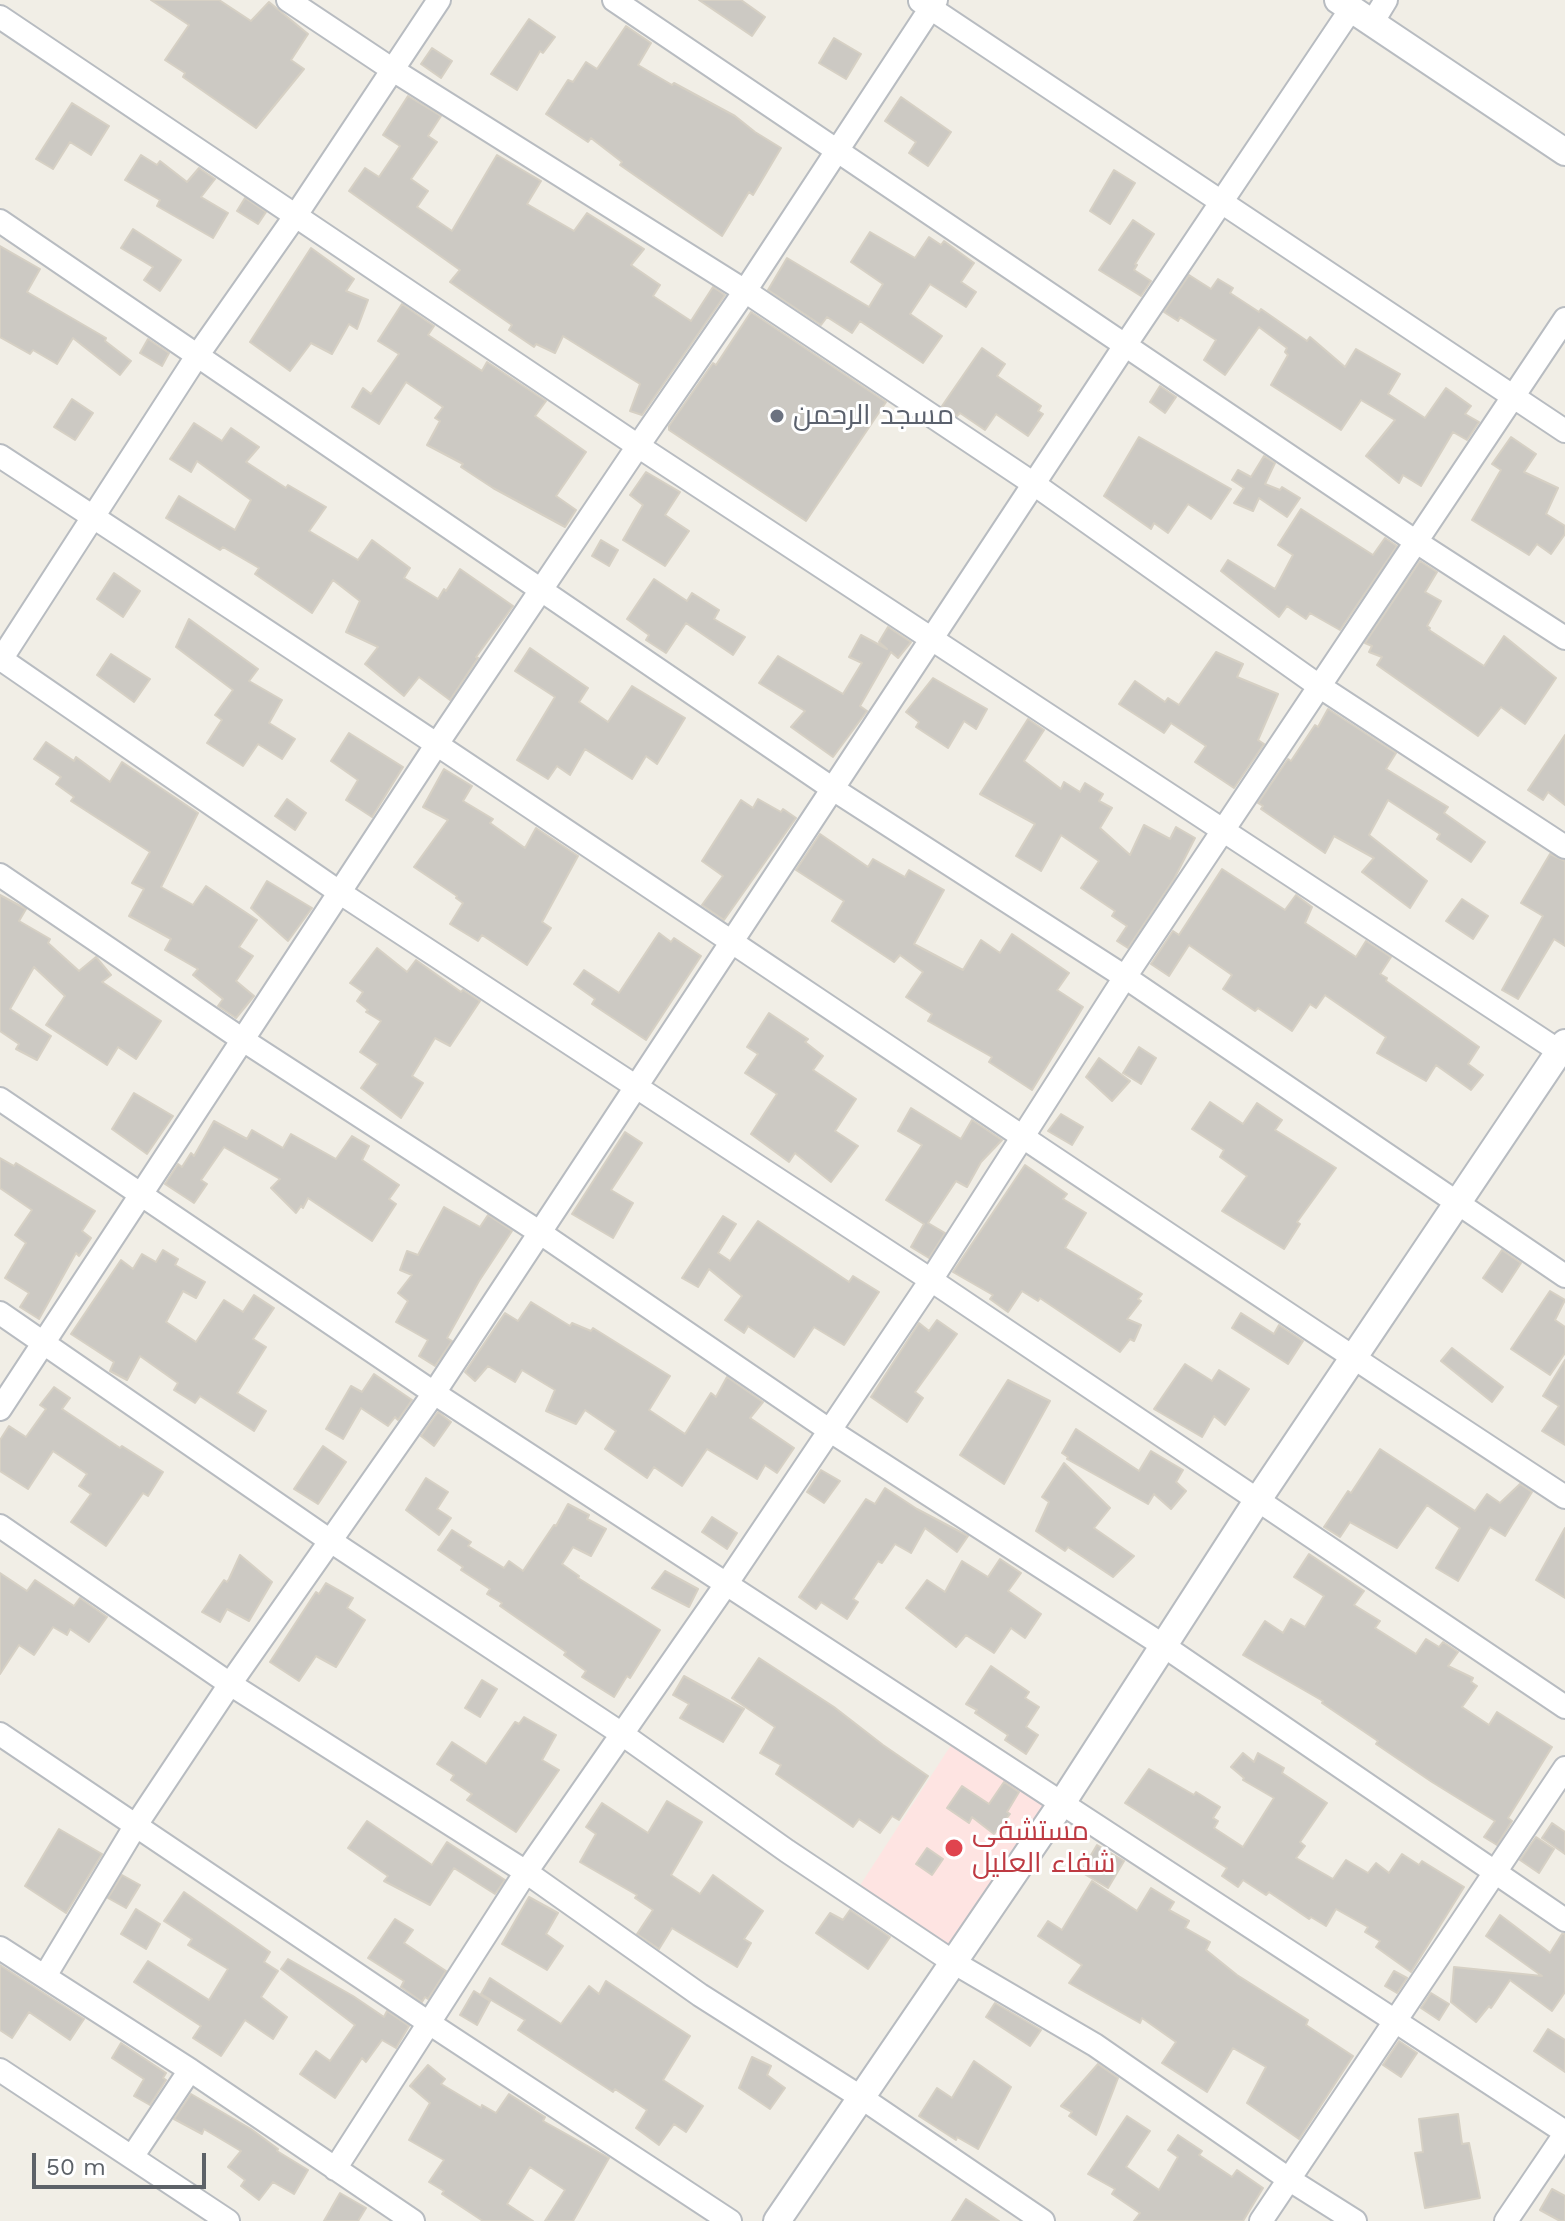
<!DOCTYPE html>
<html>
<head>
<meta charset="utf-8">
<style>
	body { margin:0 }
	#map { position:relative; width:1565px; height:2221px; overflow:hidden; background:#f1eee6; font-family:"Work Sans",sans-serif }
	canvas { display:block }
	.scale { position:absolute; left:32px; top:2153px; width:174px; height:36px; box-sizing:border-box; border:4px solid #5d6268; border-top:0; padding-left:10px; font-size:24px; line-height:28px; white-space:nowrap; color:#5d6268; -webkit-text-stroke:6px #fff; paint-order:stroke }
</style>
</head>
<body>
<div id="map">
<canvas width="1565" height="2221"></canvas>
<div class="scale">50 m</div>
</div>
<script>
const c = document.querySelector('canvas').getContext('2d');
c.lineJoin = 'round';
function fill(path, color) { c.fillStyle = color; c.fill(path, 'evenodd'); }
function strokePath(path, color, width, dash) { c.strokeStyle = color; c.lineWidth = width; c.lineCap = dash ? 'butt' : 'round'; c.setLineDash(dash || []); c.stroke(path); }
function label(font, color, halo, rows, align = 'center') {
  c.font = font + ' "Work Sans",Cairo,sans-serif'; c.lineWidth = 6; c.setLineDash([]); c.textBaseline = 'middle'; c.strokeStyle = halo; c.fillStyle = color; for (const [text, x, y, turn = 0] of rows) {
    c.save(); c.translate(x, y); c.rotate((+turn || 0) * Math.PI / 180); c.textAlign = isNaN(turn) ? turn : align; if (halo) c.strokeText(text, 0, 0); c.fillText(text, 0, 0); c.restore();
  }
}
fill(new Path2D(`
	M953,1742l97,63 -96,148 -97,-63z`), '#fee4e2');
const building = new Path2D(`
	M151,0h68l32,21 18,-19 39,32 -17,26 13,9 -48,59 -73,-51 2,-4 -20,-13 24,-35z
	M699,0h42l24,17 -13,19z
	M529,19l26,18 -12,16 -3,-2 -23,39 -26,-16z
	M626,26l25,17 -13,22 34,20 2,-2 61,33 20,16 26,16 -28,47 -4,-3 -27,44 -102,-71 2,-3 -31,-24 -3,4 -42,-28 22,-34 5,2 13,-20 11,7z
	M834,38l27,16 -15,25 -27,-16z
	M432,48l20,13 -11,17 -20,-14z
	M408,96l33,20 -13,20 9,6 -26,37 17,12 -11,16 35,24 45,-76 44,26 -14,23 47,27 13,-18 57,36 -13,16 29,20 -7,11 38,25 22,-34 12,8 -83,120 -12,-4 10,-27 -77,-48 -8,17 -19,-9 -2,3 -25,-17 3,-5 -62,-43 10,-12 -111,-79 16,-23 14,9 21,-31 -17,-11z
	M901,97l50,35 -23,34 -19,-13 7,-11 -31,-21z
	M72,103l37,23 -18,29 -21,-13 -17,27 -17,-10z
	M141,155l16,10 3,-4 27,21 12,-14 16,11 -14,18 27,16 -15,25 -56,-32 3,-6 -35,-20z
	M1114,170l21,13 -25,41 -20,-13z
	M245,198l21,14 -8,12 -21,-13z
	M1133,220l21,14 -19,30 2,1 -3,5 17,11 -10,15 -42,-26z
	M133,229l48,31 -21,31 -16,-11 9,-13 -32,-19z
	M870,232l45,26 14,-21 12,8 3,-4 30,22 -13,19 15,10 -10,15 -36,-23 -20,30 32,22 -19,27 -63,-42 -8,12 -25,-16 -6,8 -53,-35 19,-32 82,49 14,-23 -32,-22z
	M0,246l40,23 -13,23 79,46 -1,3 26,20 -11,14 -47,-37 -16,26 -24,-14 -3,4 -30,-17z
	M311,248l43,31 -8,12 22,9 -11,29 -8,-5 -17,30 -21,-11 -21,28 -40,-29z
	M1189,275l22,14 7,-10 15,9 -3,5 29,19 2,-3 46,32 3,-4 35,30 11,-18 44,25 -12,20 37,24 21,-30 25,18 -6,8 14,8 -12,18 -14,-8 -32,54 -18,-11 -4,8 -33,-27 29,-36 -34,-20 -20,30 -70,-45 17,-30 -3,-3 2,-4 -28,-21 -34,48 -21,-15 12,-20 -36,-23 -2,4 -14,-9z
	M402,304l32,22 -6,9 54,36 5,-9 59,39 -11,15 51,36 -30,44 20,14 -11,17 -72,-39 -32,-21 2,-3 -36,-19 13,-24 -5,-3 8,-11 -37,-25 -27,42 -27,-17 11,-19 8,6 28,-40 -21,-13z
	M751,312l135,90 -80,119 -137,-91v-4l44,-63 3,2z
	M148,339l21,14 -7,13 -22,-13z
	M982,348l23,16 -8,12 44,30 -3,5 5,3 -15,22 -32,-22 -11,16 -25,-17 -3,3 -15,-10z
	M1160,386l16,11 -11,16 -15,-11z
	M72,399l21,14 -18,27 -21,-13z
	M194,423l28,18 9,-13 28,19 -13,15 40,26 2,-3 38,22 -17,24 49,29 14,-20 38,28 -6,10 34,21 6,-10 2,2 14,-22 53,37 -37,51 2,1 -28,42 -31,-23 -15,19 -39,-32 13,-17 -32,-15 14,-31 -27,-21 -21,33 -57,-39 4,-6 -36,-21 -3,3 -54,-32 13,-22 56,34 16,-30 -54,-39 -6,11 -21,-13z
	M1139,437l92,52 -20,30 -23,-15 -20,29 -14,-10 -3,6 -47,-33z
	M1511,437l25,17 -12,18 34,16 -12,26 19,12v8l-14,20 -14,-10 -8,11 -57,-35 29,-50 -9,-6z
	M1264,456l11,7 -10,21 15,6 2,-3 18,11 -13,19 -28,-19 -6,13 -19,-8 10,-15 -12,-8 6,-10 13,7z
	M646,472l34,20 -15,23 24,16 -24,35 -42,-26 20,-35 -13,-10z
	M1301,509l72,46 12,-17 12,8 -57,84 -30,-17 -4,6 -19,-13 -8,11 -58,-46 7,-11 47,29 18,-34 -15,-10z
	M601,540l17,10 -9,16 -17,-10z
	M1420,561l17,11 -12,20 16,9 -14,25 3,2 -1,2 55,36 20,-30 52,42 -31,46 -24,-17 -23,29 -101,-71 5,-8 -13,-5 3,-6 -7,-3z
	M114,573l26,18 -17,26 -26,-18z
	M654,579l33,22 5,-8 27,17 -5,9 31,18 -12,18 -47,-32 -20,30 -20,-13 3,-5 -22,-16z
	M189,619l69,50 -9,12 33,19 -13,23 26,16 -13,20 -24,-15 -15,22 -36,-23 15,-23 -7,-5 18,-25 -57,-43z
	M888,627l23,15 -13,16 -7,-6 -31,54 7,5 -34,46 -42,-30 14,-16 -46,-28 19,-27 65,38 19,-31 -13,-6 12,-22 26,14 -8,-7z
	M530,648l58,40 -9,14 29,20 24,-36 53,32 -28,46 -11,-8 -14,23 -47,-30 -15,26 -13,-9 -9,13 -31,-19 38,-63 -40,-26z
	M1216,652l27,12 -6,13 41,17 -20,46 6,4 -30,44 -39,-26 11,-16 -35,-23 -7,10 -45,-29 16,-23 30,21 3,-4 11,7z
	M111,654l39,25 -16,23 -37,-27z
	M933,678l54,31 -11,20 -12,-8 -16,27 -32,-21 3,-5 -13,-10z
	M1328,709l68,44 -10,16 62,38 -4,6 41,29 -14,20 -34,-23 3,-5 -52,-34 -19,35 58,46 -17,27 -48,-36 12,-14 -40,-22 -9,17 -64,-44 2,-3 -5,-3 30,-44 3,2 24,-36 3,2z
	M1028,719l16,11 -20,31 37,28 3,-7 16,10 5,-9 18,11 -4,7 13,7 -12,20 30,27 14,-30 26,14 6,-12 19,11 -21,41 -46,69 -11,-7 10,-15 -15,-10 3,-5 -34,-23 18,-27 -38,-26 -20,36 -25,-15 19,-32 -55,-30z
	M349,733l54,34 -31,50 -26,-17 12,-20 -27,-19z
	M1565,735v70l-17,-13 -5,8 -15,-10z
	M46,742l28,19 2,-4 34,25 12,-20 76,51 -37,74 32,18 13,-19 51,34 -18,27 14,9 -17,25 18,15 -18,22 -18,-12 5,-7 -30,-24 5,-6 -33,-19 6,-11 -42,-23 15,-27 -12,-6 18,-31 -79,-51 3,-4 -18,-13 5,-7 -27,-18z
	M444,769l28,17 -9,15 30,18 -3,4 35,25 11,-20 42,28 -36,66 9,6 -24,37 -45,-30 -4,6 -28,-17 13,-21 -7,-5 1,-2 -43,-29 34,-47 -25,-13z
	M287,799l19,14 -11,17 -20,-14z
	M758,799l23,13 2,-3 13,9 -72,102 -22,-15 21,-29 -21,-15 39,-61 12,8z
	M820,834l48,33 5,-8 32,18 4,-7 35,20 -30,54 49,26 18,-30 19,13 12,-19 57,39 -12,17 26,17 -51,83 -43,-28 3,-5 -64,-36 4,-7 -26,-17 17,-25 -23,-17 -6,7 -62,-41 12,-20 -48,-31z
	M1550,854l15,7v85l-11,-7 -36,60 -16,-9 41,-74 -22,-13z
	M1222,869l63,41 11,-15 16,12 -7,16 51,34 10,-16 25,16 -11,17 7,4 -1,3 93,66 -11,17 15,11 -12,15 -35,-25 -10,16 -49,-28 9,-16 -61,-42 -9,13 -6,-4 -18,27 -34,-23 -3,3 -32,-22 9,-14 -43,-30 -20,31 -18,-12 22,-33 6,4z
	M267,881l45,27 -24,33 -37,-33z
	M0,895l26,14 -7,12 31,18 -2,4 31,28 17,-14 15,18 -9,7 59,39 -25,38 -18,-12 -11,18 -61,-40 19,-29 -31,-29 -24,42 41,27 -14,24 -21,-11 3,-5 -19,-13z
	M1462,899l26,17 -15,23 -27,-18z
	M659,933l12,9 3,-4 27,18 -55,84 -54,-36 3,-5 -21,-15 10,-14 35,23z
	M377,948l30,24 9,-12 45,32 2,-2 17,11 -30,45 -15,-8 -23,38 11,7 -22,35 -40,-30 17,-24 -18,-12 21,-31 -15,-9 2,-2 -11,-9 6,-9 -13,-9z
	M769,1013l39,26 -3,3 18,14 -10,14 43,29 -21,32 23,15 -27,36 -36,-29 -6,9 -38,-28 26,-40 -32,-21 13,-19 -11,-7z
	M1139,1047l17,11 -15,26 -18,-11z
	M1099,1058l31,23 -18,20 -26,-24z
	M134,1093l39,23 -26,38 -35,-25z
	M1210,1102l33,22 14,-21 25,17 -7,10 61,38 -39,54 3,2 -16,25 -62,-38 25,-35 -27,-19 4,-7 -32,-21z
	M911,1108l50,31 11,-19 30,20 -21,22 -14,25 -11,-6 -28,42 17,10 -16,25 -18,-11 13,-23 -38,-24 36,-55 -24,-14z
	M1061,1114l22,13 -11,18 -24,-14z
	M214,1121l33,18 5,-9 31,18 8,-14 45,25 16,-23 17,10 -7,14 37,25 -10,14 7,5 -24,37 -64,-43 -5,10 -2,-2 -5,7 -25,-25 9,-9 -56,-32 -23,33 6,4 -13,19 -29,-19 13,-20 4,3 9,-14 3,3z
	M625,1132l17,11 -31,47 22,13 -20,35 -41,-24z
	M0,1158l14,8 2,-3 79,48 -13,20 9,7 -12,18 -3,-3 -37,66 -19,-12 9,-14 -24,-15 21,-35 -11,-8 17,-25 -32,-22z
	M1025,1165l42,29 -4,5 23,14 -21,35 77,46 -4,5 3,2 -14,18 14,6 -7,16 -4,-2 -10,13 -80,-54 -2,3 -16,-10 -14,21 -18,-13 3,-4 -40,-23z
	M444,1207l36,20 8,-12 24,16 -33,50 -32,57 5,3 -17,25 -16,-10 9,-16 -32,-18 12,-21 -10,-8 14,-18 -12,-5 7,-19 11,4z
	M723,1216l13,8 -18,29 12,8 28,-40 91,61 4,-6 26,16 -35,53 -30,-18 -20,30 -46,-31 -4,7 -19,-13 17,-24 -33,-27 -11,18 -16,-9z
	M163,1250l15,9 -3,6 30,17 -9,16 -13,-7 -17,31 30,20 28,-42 19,12 11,-17 20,13 -21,31 13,8 -29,46 29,18 -12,20 -54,-35 -5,7 -21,-13 4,-7 -38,-27 -13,24 -17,-9 4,-9 -43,-28 50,-74 12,9 9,-15 14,8z
	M1502,1250l19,13 -19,29 -19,-14z
	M1550,1291l15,9 -10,20 10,7v26l-15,22 -39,-26z
	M531,1302l39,24 2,-3 19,8 2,-3 77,48 -21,34 36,24 26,-41 5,4 11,-20 36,25 -13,16 44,30 -17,25 -12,-8 -8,14 -50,-30 -25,37 -28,-19 -7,11 -42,-29 11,-18 -31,-21 -9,14 -30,-13 9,-21 -33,-20 -7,12 -27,-16 -13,15 -10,-9 40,-59 13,8z
	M1241,1313l33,21 5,-9 24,16 -15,23 -56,-36z
	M937,1320l20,14 -42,58 8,6 -16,24 -36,-25 48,-74 10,8z
	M1452,1348l51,39 -11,15 -51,-41z
	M1565,1360v85l-23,-14 17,-25 -16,-10z
	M1185,1364l27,17 7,-11 30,19 -24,36 -11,-9 -12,21 -48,-28z
	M374,1374l38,26 -14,20 -3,-3 -7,9 -27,-18 -18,31 -17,-10 25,-43 11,6z
	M1008,1380l42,21 -46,83 -44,-29z
	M54,1387l16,11 -8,11 58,39 2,-2 41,26 -15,24 -5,-3 -37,53 -35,-24 20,-28 -12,-8 8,-12 -34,-23 -25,38 -28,-18v-31l9,-14 17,11 20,-28 -6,-4z
	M438,1412l13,10 -17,24 -13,-10z
	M1076,1429l63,42 12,-20 32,19 -7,12 10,9 -15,18 -17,-15 -6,10 -81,-45 1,-2 -6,-4z
	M323,1446l23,16 -28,42 -24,-15z
	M1380,1449l95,62 12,-17 13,9 20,-19 12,8 -27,44 -15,-9 -32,54 -22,-13 24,-40 -33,-23 -30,43 -47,-26 -10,15 -16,-10 24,-36 3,2z
	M1064,1463l46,45 -16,20 40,28 -21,21 -45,-30 -3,4 -29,-20 13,-29 -7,-5z
	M821,1470l19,11 -16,22 -17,-11z
	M426,1478l22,14 -11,17 14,9 -12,17 -33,-25z
	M885,1488l32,21 51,27 -11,16 -32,-24 -14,25 -16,-9 -13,19 -4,-2 -25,38 5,3 -11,17 -26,-17 -5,7 -17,-12 67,-98 9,5z
	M568,1504l21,11 -2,4 19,10 -15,27 -18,-9 -11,17 17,12 -1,2 82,52 -30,48 -3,-2 -13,21 -32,-20 4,-6 -22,-16 2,-3 -66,-46 2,-3 -15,-9 3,-5 -29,-19 2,-3 -25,-17 14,-20 19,12 -3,4 36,22 5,-7 14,10 31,-46 2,1z
	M712,1517l25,16 -10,16 -25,-17z
	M1565,1528v70l-29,-18z
	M1309,1554l55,37 -10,14 26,16 -5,7 41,26 10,-15 13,8 4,-5 15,10 -10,14 25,12 -2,4 6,4 -15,21 27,18 8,-13 55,35 -44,71 4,3 -15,24 -13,-8 11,-16 -63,-39 -56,-38 2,-3 -56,-38 1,-2 -80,-46 22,-34 18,12 8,-14 14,8 19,-31 -30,-19z
	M240,1555l32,27 -23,39 -22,-12 -7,13 -18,-10 22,-32 3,2 2,-3z
	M1000,1559l21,14 -13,18 33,23 -16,24 -14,-10 -17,25 -28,-18 -10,12 -50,-39 21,-28 18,12 17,-31 26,16z
	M665,1571l33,18 -9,18 -37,-19z
	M0,1573l27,18 8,-11 39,26 6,-8 27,19 -18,25 -19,-13 -3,6 -14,-8 -19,28 -15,-10 -19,29z
	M326,1583l27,15 -6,10 18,12 -29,47 -20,-11 -17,25 -29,-19 46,-70 3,2z
	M759,1658l75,49 49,38 45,31 -29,44 -7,-4 -12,17 -21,-14 -6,8 -77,-53 5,-9 -21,-12 15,-26 -43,-29z
	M991,1666l38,26 -4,6 14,9 -13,20 12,8 -12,19 -21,-14 3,-5 -33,-22 2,-3 -11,-6z
	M684,1676l60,33 -21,33 -43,-24 9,-14 -16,-9z
	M482,1680l15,9 -17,28 -15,-9z
	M524,1717l32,18 -14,25 17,10 -43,62 -49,-32 5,-6 -21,-14 3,-5 -17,-11 15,-22 34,22 29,-42 4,2z
	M1243,1753l11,9 4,-9 26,15 -2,5 45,30 -27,39 5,4 -9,12 37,21 13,-19 22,13 8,-10 13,10 13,-19 17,11 3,-4 42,26 -53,85 -35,-25 4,-6 -15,-9 3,-5 -32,-18 -10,17 -15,-9 -2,2 -40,-27 -3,3 -23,-15 -5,7 -16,-11 5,-8 -102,-65 24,-34 45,26 2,-3 24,15 -7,11 5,3 -4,7 29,19 31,-49 -31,-18 1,-2 -13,-11z
	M1004,1782l15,10 -12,20 3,2 -16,20 -22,-17 -3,6 -22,-15 15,-22 27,18z
	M667,1801l35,21 -31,53 29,19 13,-19 50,36 -19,28 7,4 -14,24 -65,-39 -13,21 -22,-15 16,-24 -18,-12 2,-3 -57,-33 16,-28 -10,-7 16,-24 46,30z
	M367,1821l65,44 15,-23 58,38 -10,14 -41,-26 -24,37 -46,-24 4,-5 -40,-28z
	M1552,1823l13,9v22l-23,-16z
	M59,1829l43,25 -36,59 -41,-27z
	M1536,1837l18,12 -15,24 -19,-13z
	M1097,1845l27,16 -16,27 -27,-16z
	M927,1848l16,11 -11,16 -16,-11z
	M122,1875l18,10 -14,23 -18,-10z
	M1092,1881l45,30 14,-23 23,14 -5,8 20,11 -4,7 25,14 -4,8 31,25 71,45 -2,5 47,31 -54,83 -52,-36 19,-36 -33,-19 -26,44 -45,-29 14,-21 -34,-24 -2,5 -71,-40 13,-18 -44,-29 10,-15 14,9z
	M184,1892l86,60 -6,10 14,9 -17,26 26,20 -14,22 -28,-19 -24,36 -28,-18 8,-12 -67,-44 14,-21 61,39 19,-31 -40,-24 4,-6 -28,-18z
	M529,1897l29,16 -12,21 17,12 -16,24 -45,-26z
	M136,1909l24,15 -14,25 -25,-15z
	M850,1910l40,27 -22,32 -52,-36 14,-20 13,7z
	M1500,1915l50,38 12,-19h3v58l-13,19 -42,-31 -19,28 -2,-2 -13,16 -25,-20 3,-35 88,9 -56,-40z
	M395,1919l18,11 -9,13 42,28 -18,28 -3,-2 -3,5 -21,-15 3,-6 -36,-23z
	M288,1959l65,37 31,21 3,-6 22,15 -13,22 -14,-8 -16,22 -4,-4 -27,40 -35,-24 16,-23 14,10 25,-36 -74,-56z
	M0,1965l84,54 -14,21 -41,-28 -17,26 -12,-8z
	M1394,1971l13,7 -10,15 -12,-7z
	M490,1978l71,46 28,-38 10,8 7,-13 84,55 -27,44 40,26 -17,26 -12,-8 -15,21 -23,-17 11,-18 -32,-21 -2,3 -95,-62 7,-10 -44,-26z
	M474,1991l16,10 -13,24 -17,-10z
	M1431,1993l18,11 -10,16 -18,-12z
	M995,2003l46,27 -11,16 -44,-29z
	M1548,2029l17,11v32l-31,-21z
	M1399,2041l18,12 -16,24 -18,-12z
	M121,2043l45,30 -3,5 3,2 -16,25 -16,-9 10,-17 -32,-21z
	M752,2057l19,9 -4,9 18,13 -15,21 -31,-21z
	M974,2061l37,26 -33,62 -21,-12 -1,3 -37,-24 18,-28 15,10z
	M1098,2064l20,14 -22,57 -27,-19 3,-4 -11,-6z
	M428,2065l17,14 -4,5 40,24 1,-3 14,8 13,-19 36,23 -2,4 66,37 -36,63h-28l20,-31 -35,-23 -23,37 26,17h-50l-41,-27 2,-3 -15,-9 15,-22 -35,-20 21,-37 -20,-17z
	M191,2094l60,35 27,20 -1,2 31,19 -14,24 -21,-12 -14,18 -18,-14 4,-6 -17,-13 13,-16 -37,-22 -2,5 -28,-15z
	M1458,2114l4,30 7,-1 11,55 -55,10 -10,-55 8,-1 -4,-33z
	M1127,2116l23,15 -24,36 33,23 19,-33 -10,-7 10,-15 24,16 -3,4 33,22 5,-7 26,18 -20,33h-109l6,-8 -28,-19 3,-5 -27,-15z
	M1552,2189l13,7v25h-5l-20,-11z
	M340,2193l26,15 -8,13h-34z
	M966,2199l33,22h-47z`);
fill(building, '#ccc9c3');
strokePath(building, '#d6d0c4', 2);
const minor = new Path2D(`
	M288,0l105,70 352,221 289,193 285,202 246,161
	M614,0l801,541 150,97
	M920,1l645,430
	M0,17l638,429 927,609
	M1372,23l14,-23
	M0,221l833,568 292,188 440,299
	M0,456c525,342 1041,698 1565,1041
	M1,659l341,235 589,386 634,427
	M0,661l197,-305 99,-141 143,-215
	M0,875l243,165 296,192 290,198 335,216 401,274
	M0,1099l434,294 1131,739
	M0,1313l329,227 293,194 165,117 166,111 142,83 195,135 65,41
	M0,1409l437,-665 201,-298 107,-155 191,-291
	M0,1526l230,158 296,188 174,123 162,103 181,123
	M0,1734l429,289 301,198
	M0,1948l190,122 223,151
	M45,1976l91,-151 94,-141 204,-291 692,-1049 225,-335
	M0,2070l228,151
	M132,2157l58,-87
	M335,2169l191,-297 201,-289 204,-303 194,-303 440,-658
	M1261,2221l304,-453
	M1506,2221l59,-87`);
const tertiary = new Path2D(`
	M1338,0l227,152
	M777,2221l285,-418 195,-302 308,-458`);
strokePath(minor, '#b8bcc1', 26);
strokePath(tertiary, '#b8bcc1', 30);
strokePath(minor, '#fff', 22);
strokePath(tertiary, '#fff', 26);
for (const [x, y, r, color] of [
	[777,416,8,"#6b7280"],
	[954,1848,10,"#e0444e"]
]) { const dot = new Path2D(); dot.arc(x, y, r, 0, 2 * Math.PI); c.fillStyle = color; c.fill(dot); strokePath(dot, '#fff', 3); }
label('28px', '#5b616d', '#fff', [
	["مسجد الرحمن",793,416]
], 'left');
label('28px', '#be3a42', '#fff', [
	["مستشفى",972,1832],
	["شفاء العليل",972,1864]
], 'left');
</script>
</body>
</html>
